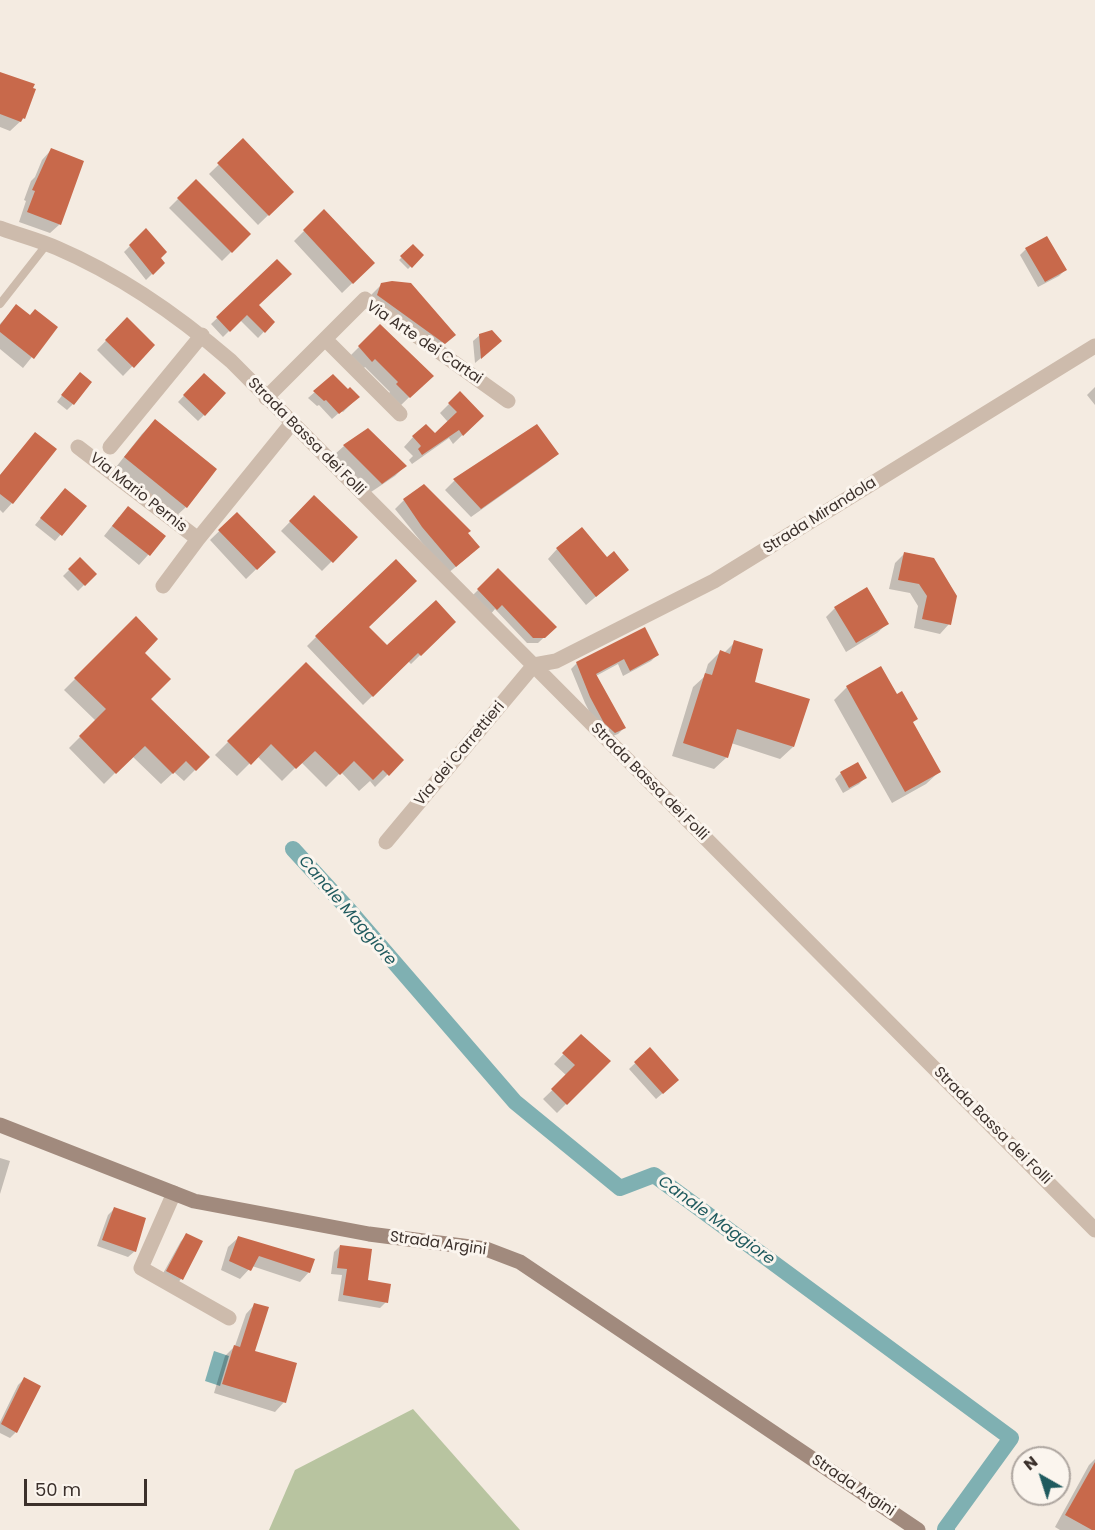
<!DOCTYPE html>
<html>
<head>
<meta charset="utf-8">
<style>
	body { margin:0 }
	#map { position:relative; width:1095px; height:1530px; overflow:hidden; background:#f4ebe1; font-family:Poppins,sans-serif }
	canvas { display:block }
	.north { position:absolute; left:1011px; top:1446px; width:60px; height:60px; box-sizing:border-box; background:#fbf5ee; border:2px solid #aea6a0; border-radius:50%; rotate:321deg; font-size:16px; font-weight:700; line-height:24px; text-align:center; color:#3b302b }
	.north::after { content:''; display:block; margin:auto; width:21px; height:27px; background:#1f5a5e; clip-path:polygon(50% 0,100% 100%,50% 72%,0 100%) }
	.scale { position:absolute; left:24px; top:1479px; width:123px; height:27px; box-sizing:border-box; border:3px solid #3b302b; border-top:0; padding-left:8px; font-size:18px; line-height:21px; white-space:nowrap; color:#3b302b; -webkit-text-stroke:4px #fbf5ee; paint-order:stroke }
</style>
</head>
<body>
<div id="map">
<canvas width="1095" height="1530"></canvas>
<div class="north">N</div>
<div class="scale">50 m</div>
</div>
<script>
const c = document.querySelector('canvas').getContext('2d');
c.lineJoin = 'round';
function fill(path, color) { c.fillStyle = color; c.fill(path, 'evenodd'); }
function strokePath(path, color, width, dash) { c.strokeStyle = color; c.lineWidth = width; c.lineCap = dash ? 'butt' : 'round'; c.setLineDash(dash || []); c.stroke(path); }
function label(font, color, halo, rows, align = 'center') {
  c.font = font + ' Poppins,sans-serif'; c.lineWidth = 6; c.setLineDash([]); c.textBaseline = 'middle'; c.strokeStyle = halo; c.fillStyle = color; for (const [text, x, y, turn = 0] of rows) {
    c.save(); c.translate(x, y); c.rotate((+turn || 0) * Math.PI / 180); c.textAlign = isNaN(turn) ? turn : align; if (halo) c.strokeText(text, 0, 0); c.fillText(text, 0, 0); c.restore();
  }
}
fill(new Path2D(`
	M413,1409l107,121h-251l26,-60z`), '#b8c4a0');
fill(new Path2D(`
	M214,1351l15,5 -9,30 -15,-5z`), '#7fb0b2');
fill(new Path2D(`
	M0,73l24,45 -14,13 -10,-4z
	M243,141l49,51 -34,33 -49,-51z
	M51,150l9,74 -10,9 -31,-11 7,-21 -2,-1 7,-19 4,-4 7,-17z
	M196,181l53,53 -27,27 -53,-53z
	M324,211l49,52 -31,30 -48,-52z
	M146,230l17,33 -17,17 -22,-28z
	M413,246l9,9 -14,14 -9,-9z
	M1026,249l39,21 -6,6 -21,11 -18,-32z
	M277,261l-20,45 16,16 -15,16 -18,-18 -17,17 -12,-13z
	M382,284l72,51 -20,18 -66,-48 4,-11z
	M16,306l13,10 27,11 -33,41 -23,-19v-25z
	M127,319l26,26 -30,31 -26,-26z
	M380,326l51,50 -31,30 -12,-12 2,-2 -25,-25 -3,3 -13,-13z
	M480,335l14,12 -19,16 -2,-22z
	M333,376l15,15 10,6 -15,15 -2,-1 -9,8 -13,-14 -2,1 -9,-8z
	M74,380l-1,24 -6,6 -10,-8z
	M198,381l6,34 -6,6 -20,-19z
	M1095,387v18l-8,-10z
	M460,393l22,23 -29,28 -4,-6 -37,26 -3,-4 4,-4 -9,-9 9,-10 22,-2 13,-13 -8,-9z
	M155,421l31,86 -13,12 -60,-48 29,-37z
	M537,426l20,28 -10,9 -76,54 -26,-27 9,-9z
	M368,430l37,36 -10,10 -24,16 -37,-37 10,-9z
	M35,434l-23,69 -9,10 -3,-3v-35z
	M59,496l26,10 -30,35 -20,-16z
	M314,497l42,40 -34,34 -41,-40z
	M404,500l63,33 3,22 -23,19 -52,-65z
	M237,514l37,38 -28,27 -36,-39z
	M119,517l45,20 -25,28 -35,-29z
	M557,549l49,10 21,11 -41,35 -38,-46z
	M905,553l44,71 -9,10 -26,-6 4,-22 -8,-13 -21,-4 6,-26z
	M80,559l15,15 -17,17 -15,-15z
	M498,570l57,57 -17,16h-11l-32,-34 -5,6 -18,-19z
	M835,608l52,16 -10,9 -31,19 -20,-35z
	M136,618l13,81 59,58 -24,24 -10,-9 -13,12 -29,-28 -28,28 -35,-36 27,-27 -32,-31z
	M454,622l-43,42 -3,-3 -45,44 -56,-59 9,-9 51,-10 20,20z
	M735,642l18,41 40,64 -13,12 -49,-16 -4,14 -13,12 -42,-13 21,-69 11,-10 4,-13 12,-12 4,1z
	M657,655l-6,6 -28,15 -5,-12 -22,12 28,52 -6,6 -10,4 -10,-9 -13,-26 -14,-34 6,-6z
	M306,664l96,96 -27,27 -5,-6 -11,10 -18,-19 -15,15 -25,-25 -19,19 -25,-25 -20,20 -22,-21z
	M847,687l65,36 27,49 -13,12 -34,19 -58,-103z
	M841,773l24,5 -6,6 -16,9 -8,-14z
	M581,1036l28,25 -52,52 -14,-14 24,-23 -13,-12z
	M650,1049l21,37 -15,13 -27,-30z
	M0,1158l10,3 -10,33z
	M114,1209l21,42 -7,6 -31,-11 11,-31z
	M187,1235l14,7 -20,37 -6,7 -14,-9 20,-36z
	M238,1238l71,34 -9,10 -48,-16 -12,13 -19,-9 7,-23z
	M340,1246l27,35 19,21 -6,6 -42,-7 4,-26 -11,-1 3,-22z
	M255,1304l-2,48 31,50 -9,10 -61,-19 11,-37 10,-10 11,-32z
	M24,1379l-8,53 -6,6 -10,-5v-11l18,-37z
	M1095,1459v71h-35l-5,-3 34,-62z`), '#0003');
strokePath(new Path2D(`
	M293,849l56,61 166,192 105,86 34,-13 357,263 -66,91 2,1`), '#7fb0b2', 16);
fill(new Path2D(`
	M0,72l35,12 -2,4 3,1 -11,30 -2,-1 -2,4 -21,-8z
	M243,138l51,54 -25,24 -52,-53z
	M51,148l33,13 -23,64 -34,-13 8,-21 -3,-1z
	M196,179l55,55 -19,19 -55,-55z
	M324,209l51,54 -22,21 -50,-54z
	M146,228l21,24 -6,6 4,5 -12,12 -24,-30z
	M1047,236l20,34 -22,12 -20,-34z
	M413,244l11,11 -12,13 -12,-12z
	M277,259l15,15 -33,31 16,17 -10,11 -18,-18 -17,17 -14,-15z
	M392,281l19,2 45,52 -11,9 -68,-49 4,-12z
	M16,304l14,11 5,-6 23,18 -24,32 -34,-27v-7z
	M127,317l28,28 -21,23 -29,-28z
	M380,324l54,52 -24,22 -14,-14 2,-2 -23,-23 -3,3 -14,-16z
	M492,330l10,11 -21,18 -2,-25z
	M80,372l12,10 -18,23 -13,-10z
	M204,373l22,20 -21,23 -22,-21z
	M333,374l15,15 2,-2 10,10 -21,17 -13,-14 -2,1 -11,-10z
	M460,391l24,25 -21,20 -4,-6 -37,25 -4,-6 3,-3 -9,-10 14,-12 9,9 22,-21 -9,-9z
	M155,419l62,50 -30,39 -63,-51z
	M537,424l22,30 -78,55 -28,-30z
	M368,428l39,38 -25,18 -39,-39z
	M35,432l22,17 -44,55 -13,-10v-19z
	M424,484l47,47 -3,2 12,14 -24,20 -34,-40 -19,-28z
	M65,488l22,18 -25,30 -22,-18z
	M314,495l44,42 -25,26 -44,-42z
	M128,506l38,30 -16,20 -38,-30z
	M237,512l39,40 -19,18 -39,-40z
	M582,527l25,30 7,-6 15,19 -33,27 -40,-49z
	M904,552l30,6 23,38 -6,29 -29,-6 5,-23 -8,-12 -21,-4z
	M80,557l17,17 -12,12 -17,-17z
	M396,559l21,22 -48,46 18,18 49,-45 20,22 -35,34 -3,-3 -45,44 -58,-61z
	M498,568l59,59 -12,11h-12l-31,-33 -5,5 -20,-21z
	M867,587l22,37 -33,19 -22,-36z
	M136,616l22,23 -13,14 26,26 -20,20 59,58 -14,14 -10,-10 -13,13 -28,-28 -29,28 -37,-38 27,-27 -32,-31z
	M645,627l14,28 -29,16 -6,-12 -28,15 30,54 -11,5 -11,-10 -14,-26 -14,-35z
	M734,640l29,9 -8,33 55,17 -16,48 -57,-18 -9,29 -45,-15 22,-70 7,2 8,-25 10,4z
	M306,662l98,98 -15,16 -6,-6 -10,10 -19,-19 -14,14 -25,-24 -19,18 -25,-25 -20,21 -24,-24z
	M881,666l16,28 5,-3 16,28 -5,3 28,50 -36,20 -59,-106z
	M858,762l9,16 -18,10 -9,-16z
	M581,1034l30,27 -44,44 -16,-16 24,-24 -13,-12z
	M650,1047l29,33 -16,14 -29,-32z
	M114,1207l32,11 -10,34 -34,-12z
	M186,1233l17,8 -20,39 -17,-9z
	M238,1236l77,23 -5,14 -51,-17 -8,15 -22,-10z
	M340,1245l32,4 -4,31 23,4 -3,19 -45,-8 4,-26 -10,-1z
	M254,1303l15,4 -14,44 42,12 -11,40 -64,-19 12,-39 6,2z
	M24,1377l17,9 -24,47 -16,-9z
	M1095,1462v68h-3l-27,-15z`), '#c8694b');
strokePath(new Path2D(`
	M0,304l47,-60`), '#cdbbac', 8);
strokePath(new Path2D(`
	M0,228c19,7 39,12 57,20 63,27 122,68 174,113l864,869
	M325,339l75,75
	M266,398l99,-99 143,102
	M78,447l120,92
	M110,447l92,-112
	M163,586l35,-47 94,-116
	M386,842l148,-177 22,-4 158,-80 381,-235
	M174,1193l-33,75 88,50`), '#cdbbac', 15);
strokePath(new Path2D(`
	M0,1125l194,76 175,33 117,15 34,13 398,268`), '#a18a7d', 15);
label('15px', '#3b302b', '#fbf5ee', [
	["Via Arte dei Cartai",424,343,34],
	["Strada Bassa dei Folli",306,437,45],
	["Via Mario Pernis",138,493,38],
	["Strada Mirandola",820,516,-32],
	["Via dei Carrettieri",460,754,-50],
	["Strada Bassa dei Folli",649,782,45],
	["Strada Bassa dei Folli",992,1126,45],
	["Strada Argini",438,1244,8],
	["Strada Argini",853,1486,34]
]);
label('italic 16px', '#1f5a5e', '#fbf5ee', [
	["Canale Maggiore",347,911,49],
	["Canale Maggiore",716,1221,36]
]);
</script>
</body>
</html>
